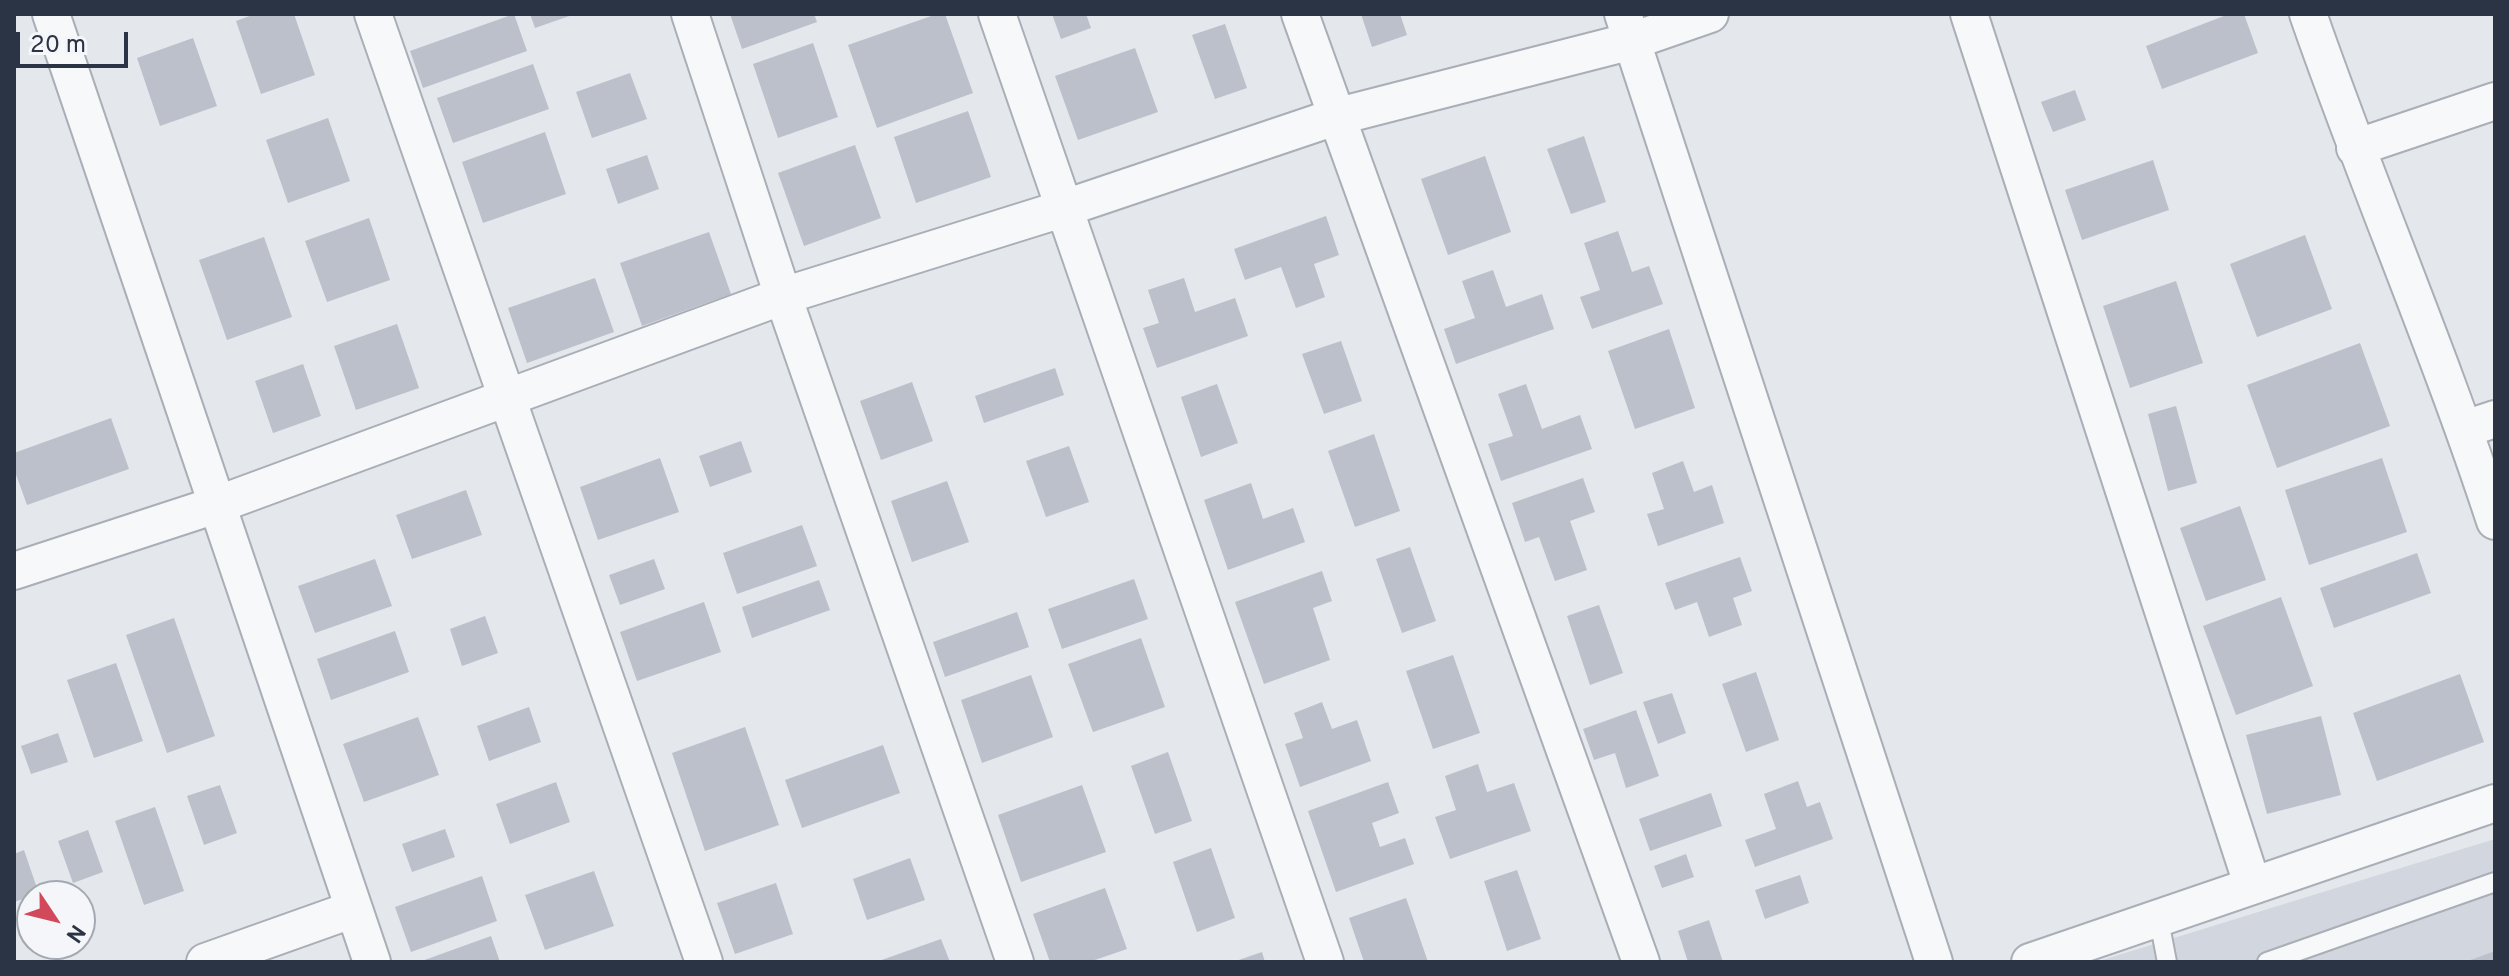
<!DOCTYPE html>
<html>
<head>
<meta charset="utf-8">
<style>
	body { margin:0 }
	#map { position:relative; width:2509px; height:976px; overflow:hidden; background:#e4e7ec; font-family:Overpass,sans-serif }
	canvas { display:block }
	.frame { position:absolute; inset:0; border:16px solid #2b3445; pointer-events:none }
	.north { position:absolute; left:16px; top:880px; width:80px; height:80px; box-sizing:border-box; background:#f4f6f9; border:2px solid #a4a8b1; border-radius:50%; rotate:125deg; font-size:22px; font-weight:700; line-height:32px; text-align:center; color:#2b3445 }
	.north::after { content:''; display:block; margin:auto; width:28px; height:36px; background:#d1495b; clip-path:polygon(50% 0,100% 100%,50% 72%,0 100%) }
	.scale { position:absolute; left:16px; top:32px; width:112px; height:36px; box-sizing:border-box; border:4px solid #2b3445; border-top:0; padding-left:10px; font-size:24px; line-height:28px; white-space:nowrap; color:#2b3445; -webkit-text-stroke:6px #f4f6f9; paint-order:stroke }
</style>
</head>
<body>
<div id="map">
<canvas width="2509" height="976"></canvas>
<div class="frame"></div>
<div class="north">N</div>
<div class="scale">20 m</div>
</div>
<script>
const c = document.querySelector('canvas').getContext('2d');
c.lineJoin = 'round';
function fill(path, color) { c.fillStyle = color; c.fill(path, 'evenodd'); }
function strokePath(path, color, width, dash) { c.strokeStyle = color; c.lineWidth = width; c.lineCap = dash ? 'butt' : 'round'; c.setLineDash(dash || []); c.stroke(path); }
fill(new Path2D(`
	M2495,839v123h-399z`), '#d2d6de');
fill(new Path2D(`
	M255,14h39l21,61 -54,19 -25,-73z
	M514,14l13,37 -104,37 -13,-37z
	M530,14h45l-40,14z
	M730,14h84l3,8 -75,27z
	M937,14h8l28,79 -96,35 -29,-83z
	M1052,14h34l5,14 -30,11z
	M1361,14h39l7,21 -35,12z
	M2229,14h15l14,39 -96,36 -16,-43z
	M1225,24l22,64 -32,11 -23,-64z
	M193,38l24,68 -57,20 -23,-68z
	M813,43l25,74 -60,21 -25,-74z
	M1135,48l23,64 -80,28 -23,-64z
	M533,64l16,45 -96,34 -16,-45z
	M630,73l17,46 -55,19 -16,-46z
	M2075,90l11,30 -33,12 -12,-30z
	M968,111l23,66 -75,26 -22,-66z
	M328,118l22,63 -62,22 -22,-63z
	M545,132l21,62 -83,29 -21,-61z
	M1584,136l22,66 -35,12 -24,-65z
	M855,145l26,73 -77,28 -26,-73z
	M647,155l12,34 -41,15 -12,-35z
	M1485,156l26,76 -63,23 -27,-76z
	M2153,160l16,50 -87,30 -17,-50z
	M1326,216l13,39 -25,9 11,33 -29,11 -15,-41 -36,13 -11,-31z
	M369,218l21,62 -63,22 -22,-61z
	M1618,231l14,41 17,-6 14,38 -71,25 -12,-32 20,-7 -16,-47z
	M709,232l22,62 -89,32 -22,-63z
	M2305,235l27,74 -75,28 -27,-73z
	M264,237l28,80 -65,23 -28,-80z
	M1493,270l13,37 36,-13 12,35 -98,35 -12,-35 31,-11 -13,-37z
	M595,278l19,54 -87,31 -19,-55z
	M1184,278l11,34 40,-14 13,38 -91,32 -14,-40 16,-5 -11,-33z
	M2176,281l27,82 -73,25 -27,-82z
	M397,324l22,64 -63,22 -22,-64z
	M1669,329l26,79 -60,21 -27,-78z
	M1341,341l21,60 -38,13 -22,-60z
	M2360,343l30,83 -113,42 -30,-83z
	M303,364l18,52 -48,17 -18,-52z
	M1055,368l9,27 -80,28 -9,-27z
	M912,382l21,59 -52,19 -21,-59z
	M1217,384l21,59 -37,14 -20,-60z
	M1526,384l16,45 38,-14 12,34 -91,32 -13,-37 25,-8 -15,-42z
	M2176,406l21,77 -29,8 -20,-77z
	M111,418l18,51 -102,36 -13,-36v-16z
	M1374,434l26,77 -45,16 -27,-76z
	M741,441l11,31 -42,15 -11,-31z
	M1069,446l20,56 -43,15 -20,-56z
	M660,458l19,54 -81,28 -18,-53z
	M2382,458l25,74 -98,33 -24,-75z
	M1683,461l11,31 18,-7 12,38 -66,23 -11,-32 17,-5 -12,-36z
	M1583,478l12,34 -25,9 17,49 -32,11 -16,-44 -14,5 -13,-39z
	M947,481l22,61 -57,20 -21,-61z
	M1251,483l12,36 30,-11 12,34 -77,28 -24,-70z
	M466,490l16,45 -70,24 -16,-44z
	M2240,506l26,74 -60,21 -26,-73z
	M802,525l15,41 -80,28 -14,-41z
	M1410,547l26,74 -34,12 -26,-74z
	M2417,553l14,40 -97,35 -14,-40z
	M1740,557l12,34 -19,7 9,27 -33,12 -12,-35 -22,8 -10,-27z
	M375,559l17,47 -77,27 -17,-47z
	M654,559l11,30 -45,16 -11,-30z
	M1322,571l10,30 -19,7 17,52 -66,24 -29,-82z
	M1134,579l14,40 -86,30 -14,-40z
	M819,580l11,30 -78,28 -10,-31z
	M2281,597l32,89 -77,29 -33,-89z
	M704,602l17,50 -84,29 -17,-49z
	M1599,605l24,68 -33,12 -23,-69z
	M1017,612l12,35 -84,30 -12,-35z
	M485,616l13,37 -36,13 -12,-37z
	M174,618l41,118 -48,17 -41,-118z
	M395,631l14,41 -78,28 -14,-41z
	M1141,638l24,69 -72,25 -25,-68z
	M1453,655l27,78 -47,16 -27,-78z
	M116,663l27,78 -49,17 -27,-78z
	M1756,672l23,68 -33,12 -24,-68z
	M2460,674l24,68 -107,39 -24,-68z
	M1031,675l22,62 -71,26 -21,-63z
	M1672,693l14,40 -28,11 -15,-42z
	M1322,702l10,27 25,-9 14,41 -71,26 -15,-43 18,-6 -9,-25z
	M529,707l12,35 -52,19 -12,-35z
	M1636,710l23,66 -33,12 -11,-35 -21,7 -11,-31z
	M2321,716l20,79 -74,19 -21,-79z
	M418,717l21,58 -75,27 -21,-58z
	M745,727l34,98 -74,26 -33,-98z
	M58,733l10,29 -37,12 -10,-28z
	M883,745l17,48 -98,35 -17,-48z
	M1168,752l24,69 -37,13 -24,-68z
	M1478,764l9,28 27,-9 17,48 -81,28 -15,-42 21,-7 -11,-34z
	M1798,781l9,26 13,-5 13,37 -78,28 -10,-27 31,-11 -12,-35z
	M556,782l14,40 -60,22 -14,-40z
	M1388,782l11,31 -27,10 8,24 25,-9 9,26 -78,28 -28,-81z
	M220,785l17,48 -33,12 -17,-49z
	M1082,785l24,67 -85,30 -23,-67z
	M1711,793l11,33 -72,25 -11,-32z
	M155,807l29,84 -40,14 -29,-84z
	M445,829l10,28 -43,15 -10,-28z
	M88,830l15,42 -30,11 -15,-42z
	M1211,848l24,70 -38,14 -24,-70z
	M24,850l15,44 -25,8v-48z
	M1686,854l8,23 -32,11 -8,-22z
	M910,858l15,42 -58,20 -14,-41z
	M1517,870l24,69 -34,12 -23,-70z
	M594,871l20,55 -69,24 -20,-55z
	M1800,875l9,28 -44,16 -10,-29z
	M482,876l15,45 -86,31 -16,-45z
	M776,883l17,51 -58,20 -18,-51z
	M1105,888l22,61 -38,13h-39l-17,-48z
	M1406,898l22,64h-64l-15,-44z
	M1709,920l14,42h-35l-10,-31z
	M491,936l9,26h-81z
	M941,939l9,23h-74z
	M2495,951v11h-30z
	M1262,952l3,10h-32z`), '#bbc0ca');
const lane = new Path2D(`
	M2158,915l9,47
	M2267,962l228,-80`);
const street = new Path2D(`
	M51,14l321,948
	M373,14l331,948
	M690,14l93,282 232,666
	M997,14l328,948
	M1300,14l341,948
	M1623,14l311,948
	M1969,14l283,870
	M2308,14c59,170 131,336 187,507
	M2355,148l140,-47
	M2465,429l30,-10
	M14,571l205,-67 564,-208 279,-87 273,-92 297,-76 78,-27
	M205,962l149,-53
	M2030,962l465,-159`);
strokePath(lane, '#a9aeb7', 22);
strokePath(street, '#a9aeb7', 40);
strokePath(lane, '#f7f8fa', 18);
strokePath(street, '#f7f8fa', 36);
</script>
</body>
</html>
